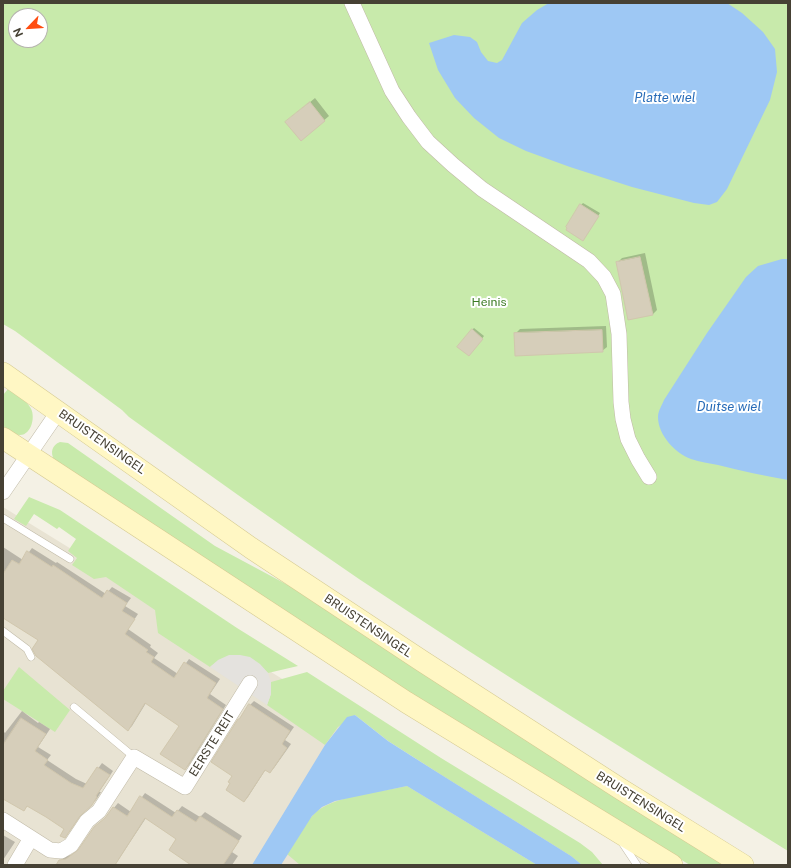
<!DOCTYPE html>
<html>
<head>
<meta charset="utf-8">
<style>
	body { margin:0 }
	#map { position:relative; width:791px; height:868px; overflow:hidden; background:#f4f1e5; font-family:"Public Sans",sans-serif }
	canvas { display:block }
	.frame { position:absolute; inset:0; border:4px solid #464134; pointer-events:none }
	.north { position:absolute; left:8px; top:8px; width:40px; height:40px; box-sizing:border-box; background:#fff; border:1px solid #b5b3ae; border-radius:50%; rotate:245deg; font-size:11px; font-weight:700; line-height:16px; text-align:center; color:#464134 }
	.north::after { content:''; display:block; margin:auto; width:14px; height:18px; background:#ff4d11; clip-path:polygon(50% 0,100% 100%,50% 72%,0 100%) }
</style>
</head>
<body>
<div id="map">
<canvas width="791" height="868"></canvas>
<div class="frame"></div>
<div class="north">N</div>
</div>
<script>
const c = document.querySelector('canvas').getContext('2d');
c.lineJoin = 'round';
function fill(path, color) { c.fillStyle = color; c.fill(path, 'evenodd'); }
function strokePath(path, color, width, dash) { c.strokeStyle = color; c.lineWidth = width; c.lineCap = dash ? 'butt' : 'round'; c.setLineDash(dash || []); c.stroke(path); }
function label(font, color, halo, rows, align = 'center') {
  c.font = font + ' "Public Sans",sans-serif'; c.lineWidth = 4; c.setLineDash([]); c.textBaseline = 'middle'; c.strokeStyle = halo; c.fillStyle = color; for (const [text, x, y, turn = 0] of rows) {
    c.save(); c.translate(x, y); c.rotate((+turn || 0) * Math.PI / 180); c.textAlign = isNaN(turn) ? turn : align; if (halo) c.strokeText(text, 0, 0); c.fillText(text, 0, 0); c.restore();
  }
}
fill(new Path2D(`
	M3,507l372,229 226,129h-598z`), '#e8e3d3');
fill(new Path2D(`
	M3,3h785v848c-144,-89 -288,-178 -429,-272 -78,-53 -154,-107 -230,-162l-7,-7 -107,-79 -12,-7zM16,16h24v24h-24z
	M8,389c7,5 17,10 22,18 6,8 2,28 -10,28 -6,0 -12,-6 -17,-9v-31z
	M60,442l8,1 147,103 84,45 427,274h-36l-84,-50 -194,-121 -358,-234c-4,-8 -2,-15 6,-18z
	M29,497l31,13 177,118 61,38 -30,7c-18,-20 -37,-24 -58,-6l-52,-34 -3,-23 -49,-33 -12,2 -22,-14 5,-7 -9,-7 8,-12 -17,-12 -2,2 -23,-15 -8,12 -12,-7z
	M19,667l51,43 -15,22 -52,-33v-8z
	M307,672l134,86 139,85 12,9 11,13h-21l-11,-9 -139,-87 -44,-28 -33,-26 -17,12 -13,18 -58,-40 4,-11v-12z
	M407,786l130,79h-237l-13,-11c9,-12 16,-28 26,-39 17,-19 68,-23 94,-29z`), '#c8eaab');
fill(new Path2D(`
	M229,655h11l10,2 10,7 8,9 3,9v12l-4,11 -57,-38 8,-7z`), '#e4e2de');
fill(new Path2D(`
	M549,3h178l15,10 21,19 12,17 2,23 -7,28 -43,89 -10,13 -8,3 -15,-2 -62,-16 -62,-20 -44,-16 -27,-13 -25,-20 -19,-20 -17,-28 -9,-27 25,-8 16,2 7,5 4,10 7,9 9,2 5,-3 20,-37 15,-13z
	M782,259h6v221c-23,-4 -47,-9 -70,-15 -9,-2 -18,-3 -27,-6 -16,-6 -33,-24 -33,-42 0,-6 4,-12 6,-17l43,-67 39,-56 12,-11z
	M355,715l33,26 44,28 139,87 11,9h-45l-130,-79 -72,15 -13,6 -10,9 -31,49h-29l73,-120 22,-28z`), '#9ec8f4');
fill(new Path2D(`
	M315,98l14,18 -28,24 -10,-22z
	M583,203l17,10 -15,24 -4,-32z
	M645,253l12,57 -5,5 -35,-52 5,-5z
	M606,326l1,21 -5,4 -87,-17 5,-5z
	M474,328l10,8 -13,16 1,-22z
	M3,547l20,13 9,-12 24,15 1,-1 49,32 6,-7 19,11 -6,8 13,8 -10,15 23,16 -1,2 8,6 -4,5 24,16 11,-15 31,20 -10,15 16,11 -37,60 -4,4 -5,-44 -34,-22 -14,23 -4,4 -89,-90 -36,-24z
	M254,701l40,26 -9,13 6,4 -17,24 -4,4 -4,-3 -18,28 -4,4 -13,-18 19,-78z
	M22,711l16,12 1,-1 11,7 -12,18 13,8 -4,5 29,19 11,5 15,-21 11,8 -14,21h2l-5,8 -13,12 -18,25 1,-8 -38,-24 -4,5 -21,-13v-66l2,2z
	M145,793l31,20 6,-7 18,11 5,-5 37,24 -10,16 6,4 -6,9h-38l-16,-26 -32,-21 -31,47h-58l8,-9 6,-1 10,-7 37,-45 13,9z
	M3,835l12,7 -12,18z`), '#0003');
const building = new Path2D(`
	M310,102l15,19 -24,20 -16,-19z
	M580,204l19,12 -16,25 -17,-11 1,-2 -1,-1z
	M640,257l13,58 -25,5 -12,-58z
	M472,329l11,10 -14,17 -12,-9z
	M602,330l1,22 -88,4 -1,-23z
	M27,551l25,16 1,-2 49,33 5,-8 20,13 -5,8 13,8 -10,15 23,16 -2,2 8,5 -3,5 23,16 10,-16 32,21 -9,15 16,11 -38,61 -25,-16 19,-28 -34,-23 -17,28 -92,-75 -4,-7 6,-9 -35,-22v-44l9,-14 7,4z
	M249,704l41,27 -8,13 5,4 -17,25 -5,-3 -21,32 -18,-12 4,-7 -2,-1 4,-6 -21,-14 27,-43h1z
	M21,718l25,16 -11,17 13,9 -4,5 27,18 12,5 14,-21 13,8 -14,21 1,1 -5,8 -12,11 -15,22 -5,-2 4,-7 -18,-12 -19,-11 -3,5 -21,-12v-54z
	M140,796l32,21 5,-7 19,12 4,-6 39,25 -16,24h-32l-22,-15 7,-11 -31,-21 -30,47h-59l3,-5 7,-1 12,-9 16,-23 11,-9 8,-11 14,9z`);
fill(building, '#d6ceba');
strokePath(building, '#d1c7ad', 1);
const service = new Path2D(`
	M3,518l67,41
	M3,631l24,18 4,8
	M74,707l60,50
	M621,841l16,24`);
const minor = new Path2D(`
	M352,3l40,88 17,26 19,25 25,23 29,24 107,72 15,16 9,17 6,40 2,68 2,17 5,20 10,20 11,18
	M3,492l55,-80
	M3,820l47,30 11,1 10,-6 16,-24 12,-10 35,-54 51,30 65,-104
	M15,865l16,-27`);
const secondary = new Path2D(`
	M3,373l248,175 171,113 197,127 124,77
	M3,438l403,264 266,163`);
strokePath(service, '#c0baa7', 8);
strokePath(minor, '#c0baa7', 16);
strokePath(secondary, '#d6cb92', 22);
strokePath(service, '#fff', 7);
strokePath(minor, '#fff', 15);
strokePath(secondary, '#fff7c4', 21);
label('12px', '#3c7b24', '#fff', [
	["Heinis",489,302]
]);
label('12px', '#464134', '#fff', [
	["BRUISTENSINGEL",102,442,35],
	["BRUISTENSINGEL",368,626,34],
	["EERSTE REIT",212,744,-58],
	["BRUISTENSINGEL",641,802,32]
]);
label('italic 13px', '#286cb8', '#fff', [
	["Platte wiel",665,98],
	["Duitse wiel",729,407]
]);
</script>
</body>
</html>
